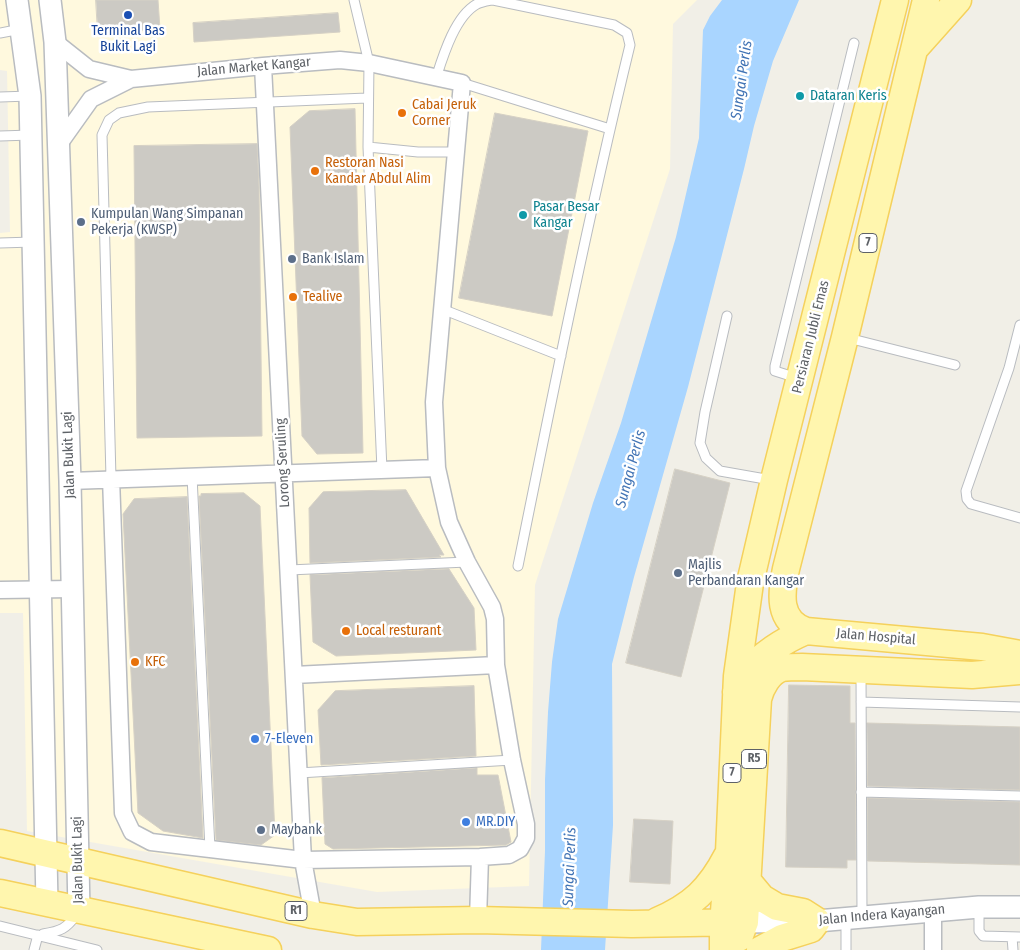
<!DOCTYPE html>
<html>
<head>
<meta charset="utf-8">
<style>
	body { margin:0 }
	canvas { display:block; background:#f1efe7 }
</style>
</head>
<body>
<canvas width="1020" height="950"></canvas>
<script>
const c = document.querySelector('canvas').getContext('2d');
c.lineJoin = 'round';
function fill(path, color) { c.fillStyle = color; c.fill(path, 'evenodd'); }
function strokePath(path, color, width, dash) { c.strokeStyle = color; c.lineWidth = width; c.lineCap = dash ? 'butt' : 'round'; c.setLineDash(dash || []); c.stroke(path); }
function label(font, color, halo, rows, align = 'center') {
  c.font = font + ' "Fira Sans Condensed",sans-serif'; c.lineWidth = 5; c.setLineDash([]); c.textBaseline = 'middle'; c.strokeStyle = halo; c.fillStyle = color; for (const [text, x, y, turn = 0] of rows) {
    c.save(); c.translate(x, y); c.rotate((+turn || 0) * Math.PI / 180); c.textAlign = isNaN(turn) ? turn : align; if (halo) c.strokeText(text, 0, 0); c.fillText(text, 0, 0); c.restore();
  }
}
fill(new Path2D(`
	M0,0h697l-24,24 -3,145 -135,416 -6,301 -152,6 -350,-61 -4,-218h-23v-380l10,-1 -3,-161 -7,-1z`), '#fff9de');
fill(new Path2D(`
	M722,0h77l-26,61 -19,65 -10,43 -56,218 -54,190 -22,87 1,161 -8,125h-64l4,-99v-71l3,-68 4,-50 6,-43 35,-116 28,-80 55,-186 23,-99 4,-108 7,-14z`), '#a9d5ff');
const building = new Path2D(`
	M96,0h62l2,29 -62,4z
	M338,13l2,19 -146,10 -1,-19z
	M355,109l8,344 -46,1 -15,-18 -12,-309 19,-16z
	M495,113l93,18 -36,185 -93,-18z
	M257,144l2,43 3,249 -125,2 -3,-292z
	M675,469l55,14 -49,194 -55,-14z
	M406,490l38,65h-5l2,2 -131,6 -1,-55 14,-16z
	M244,493l16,13 15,329 -14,10 -45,-5 -17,-344h2v-2z
	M187,497l16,341 -40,-7 -25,-18 -15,-299 11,-15z
	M449,569l25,39 2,42 -140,6 -23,-14 -3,-67z
	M789,685l61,1v37h5l1,137h-9v8l-61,-1z
	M474,686l2,70 -155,9 -3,-55 17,-19z
	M867,723l153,4v63l-152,-4z
	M477,768v7h21l13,67 -5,3 -173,4 -8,-5 -3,-66z
	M868,798l152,4v63l-152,-4z
	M634,819l39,2 -3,63 -40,-2z`);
fill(building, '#cccac4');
strokePath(building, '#d6d1c5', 1);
const service = new Path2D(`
	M354,0l15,63 -1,84 14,323
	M493,0l121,25 13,8 3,12c-42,173 -77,347 -112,521
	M0,33l21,-4
	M436,78c7,-22 19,-62 41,-74 4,-2 10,-3 15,-4
	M462,83l148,46
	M0,97l30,-1
	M0,136l31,-1
	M368,147l50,5h38
	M0,243l33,-1
	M442,309l119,47
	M727,316l-22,96 -5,31 6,15 14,13 51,9
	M1020,325l-11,43 -43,123 1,8 4,5 49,14
	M848,338l107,27
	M797,378l-22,-7v-5l79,-323
	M192,476l18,373
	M111,478l-9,-343 7,-15 10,-7 29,-6 219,-9
	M289,570l178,-8
	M861,672l1,245
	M861,702l159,5
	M299,773l213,-13
	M861,792l159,4
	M979,907v24l4,5 37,1
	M0,926l97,24
	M43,934c18,-3 23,-5 34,-20
	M1012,937l1,13
	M34,950l4,-15
	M846,950v-31`);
const minor = new Path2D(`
	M55,42l34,27 42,10 132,-13 77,-6 29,3 93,20 -28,319 3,66 12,54 18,40 25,45 3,12 1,46 16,95 14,64v14l-6,11 -11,6 -29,2 -177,3 -152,-18 -19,-10 -9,-19 -12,-335
	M263,66l40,794 10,55
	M59,144l32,-45 40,-20
	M70,481l367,-13
	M0,590l72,-1
	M294,675l202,-10
	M478,920l2,-63
	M933,950v-39`);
const tertiary = new Path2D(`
	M17,0l13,96 17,807
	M50,0l5,42 15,439 9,430
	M745,922l72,-1 162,-14h41`);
const primary = new Path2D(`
	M926,0l-81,337 -59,232c-5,24 -9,52 20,62l176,16 38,7
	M917,46l41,-46
	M736,692c4,-7 7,-15 12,-21 15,-17 37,-31 58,-40
	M0,843l313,72 44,7 121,-2 154,4 113,-2
	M747,880l15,18 15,9 26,5 14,9 -6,8 -29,9 -22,12
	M0,893l268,57
	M657,921c35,-15 53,-32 70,-65
	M739,938l6,-16 13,-223c3,-12 11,-27 24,-31 6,-1 14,-1 20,-1l170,8 48,-4
	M723,950v-27l6,-71 8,-176 13,-93 24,-103 121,-480`);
strokePath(service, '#b9bcc0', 11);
strokePath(minor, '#b9bcc0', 19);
strokePath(tertiary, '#b9bcc0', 24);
strokePath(primary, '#f5d15c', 29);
strokePath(service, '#fff', 9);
strokePath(minor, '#fff', 16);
strokePath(tertiary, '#fff', 21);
strokePath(primary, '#fff6ae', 26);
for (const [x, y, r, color] of [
	[128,15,5,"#1a4fb4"],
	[800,96,5,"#0f9aa8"],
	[402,113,5,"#e8710a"],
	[315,171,5,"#e8710a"],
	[523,215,5,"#0f9aa8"],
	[81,222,5,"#5c6f8a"],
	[292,259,5,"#5c6f8a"],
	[293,297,5,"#e8710a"],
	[678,573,5,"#5c6f8a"],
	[346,631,5,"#e8710a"],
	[135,662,5,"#e8710a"],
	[255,739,5,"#3f7fe0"],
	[466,822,5,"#3f7fe0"],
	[261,830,5,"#5c6f8a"]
]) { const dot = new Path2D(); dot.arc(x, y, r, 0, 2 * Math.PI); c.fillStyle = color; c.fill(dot); strokePath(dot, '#fff', 2); }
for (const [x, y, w] of [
	[868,243,18],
	[754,759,25],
	[732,773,18],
	[296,911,22]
]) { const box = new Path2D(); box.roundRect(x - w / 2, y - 9.5, w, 19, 4); c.fillStyle = '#fff'; c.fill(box); strokePath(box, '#5e6267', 1); }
label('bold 12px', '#5e6267', null, [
	["7",868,243],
	["R5",754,759],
	["7",732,773],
	["R1",296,911]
]);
label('14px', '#164399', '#fff', [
	["Terminal Bas",128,31],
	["Bukit Lagi",128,47]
]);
label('14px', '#5e6267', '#fff', [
	["Jalan Market Kangar",254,67,-5],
	["Persiaran Jubli Emas",811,337,-76],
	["Jalan Bukit Lagi",69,455,-92],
	["Lorong Seruling",283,463,-93],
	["Jalan Hospital",876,637,5],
	["Jalan Bukit Lagi",78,860,-91],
	["Jalan Indera Kayangan",882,915,-5]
]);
label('14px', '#0d838f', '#fff', [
	["Dataran Keris",810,96],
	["Pasar Besar",533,207],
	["Kangar",533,223]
], 'left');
label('14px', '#c56008', '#fff', [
	["Cabai Jeruk",412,105],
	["Corner",412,121],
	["Restoran Nasi",325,163],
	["Kandar Abdul Alim",325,179],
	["Tealive",303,297],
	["Local resturant",356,631],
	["KFC",145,662]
], 'left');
label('14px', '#4e5e75', '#fff', [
	["Kumpulan Wang Simpanan",91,214],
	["Pekerja (KWSP)",91,230],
	["Bank Islam",302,259],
	["Majlis",688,565],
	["Perbandaran Kangar",688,581],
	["Maybank",271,830]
], 'left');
label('14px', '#366cbe', '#fff', [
	["7-Eleven",265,739],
	["MR.DIY",476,822]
], 'left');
label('italic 15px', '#4274b5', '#fff', [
	["Sungai Perlis",742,80,-82],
	["Sungai Perlis",631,469,-75],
	["Sungai Perlis",570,867,-88]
]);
</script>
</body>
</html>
